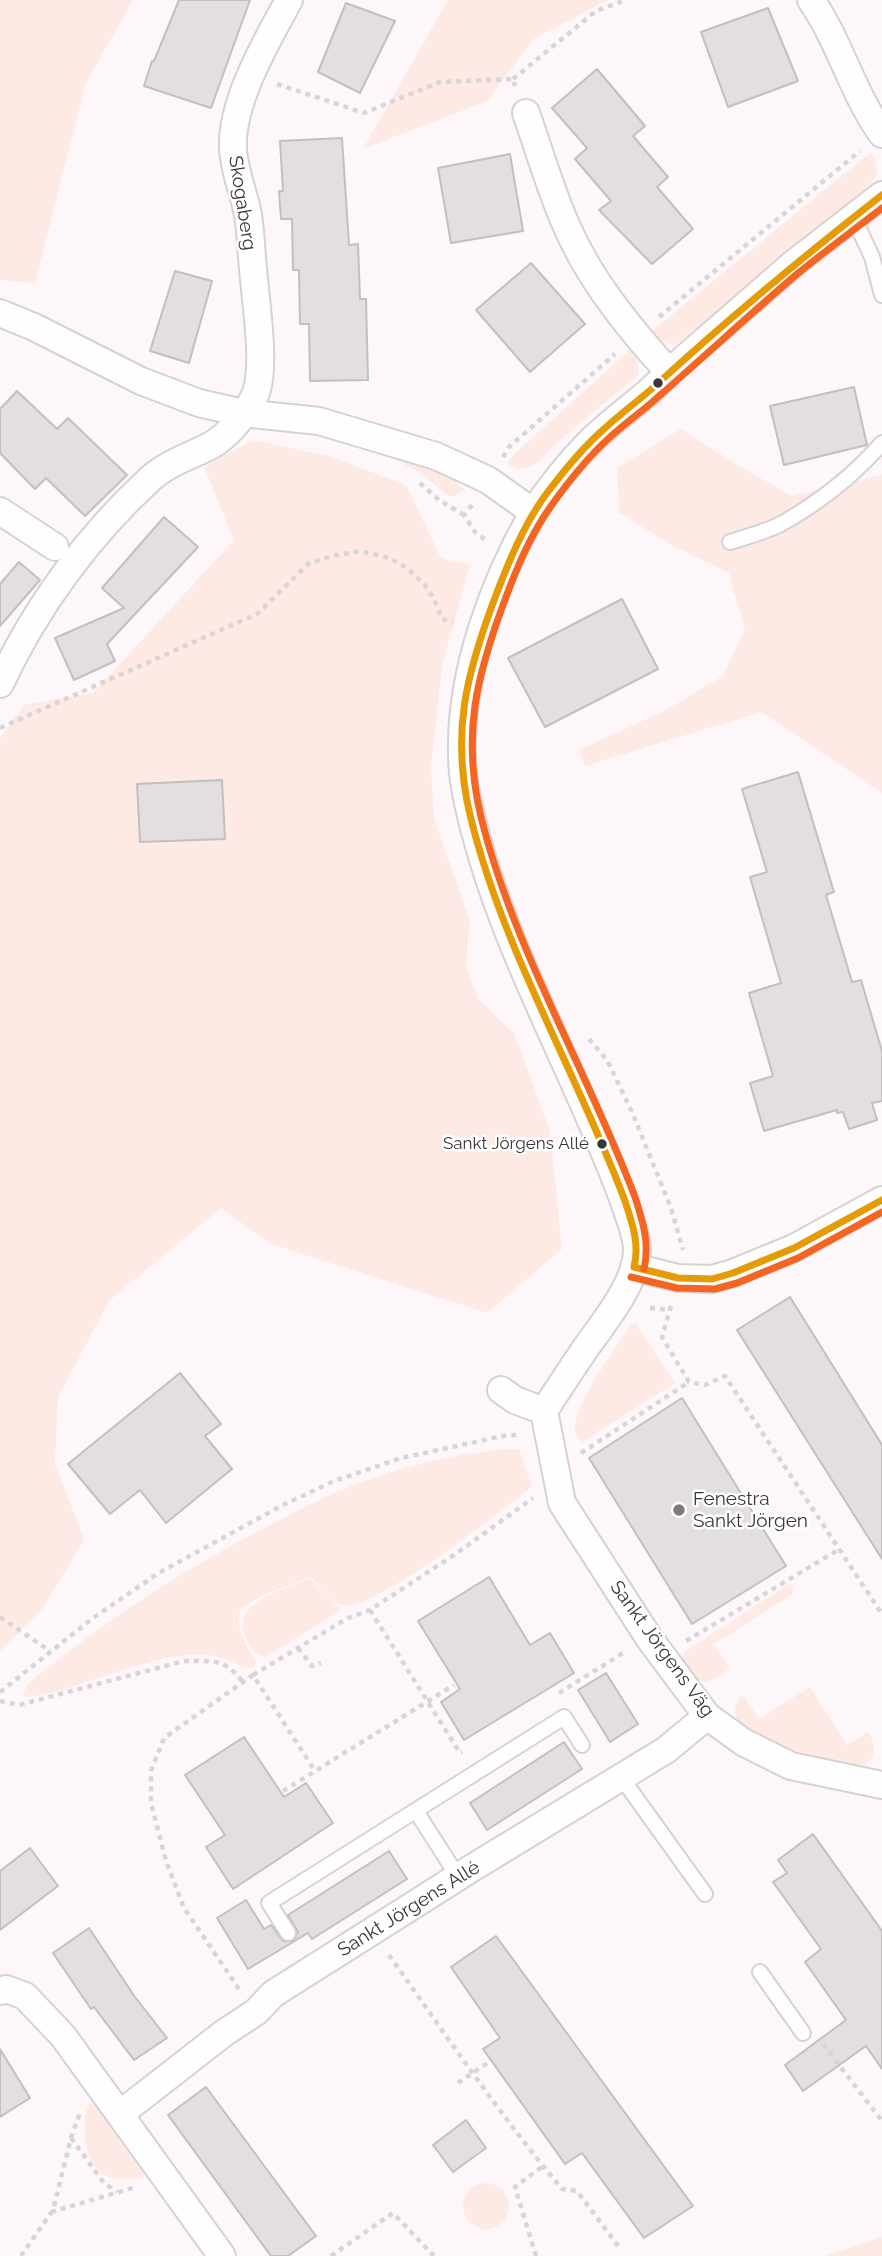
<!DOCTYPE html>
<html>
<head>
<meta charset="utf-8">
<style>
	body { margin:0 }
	canvas { display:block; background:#fdf7fa }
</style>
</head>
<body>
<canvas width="882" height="2256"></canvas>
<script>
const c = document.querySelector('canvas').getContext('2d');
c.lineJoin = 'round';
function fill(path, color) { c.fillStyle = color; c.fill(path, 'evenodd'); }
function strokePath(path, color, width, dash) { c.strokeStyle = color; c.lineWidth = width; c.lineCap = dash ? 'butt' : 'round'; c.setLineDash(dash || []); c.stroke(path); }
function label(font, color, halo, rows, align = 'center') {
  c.font = font + ' Raleway,sans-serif'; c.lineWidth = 5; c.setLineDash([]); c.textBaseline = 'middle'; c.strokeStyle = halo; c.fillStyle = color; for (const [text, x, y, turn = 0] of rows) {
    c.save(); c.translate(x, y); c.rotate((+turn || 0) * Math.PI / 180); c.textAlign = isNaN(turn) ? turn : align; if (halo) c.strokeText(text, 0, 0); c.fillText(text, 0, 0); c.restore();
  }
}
fill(new Path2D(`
	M0,0h133l-47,83 -51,200 -35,-3z
	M448,0h160l-74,39 -47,62 -124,48z
	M871,152l5,10 2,12 -16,20 -182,147 -7,4 -14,-4 -7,-10z
	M631,349l5,6 3,20 -47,38 -43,37 -8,10 -11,7 -10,2 -11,-4 -2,-3 15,-15z
	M681,429l60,38 51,29 90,-21v318l-121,-81 -176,54 -6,-16 89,-41 55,-33 22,-46 -16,-57 -60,-29 -50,-32 -2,-44z
	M252,440l77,16 77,29 35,73 29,7 -28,101 -11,101 3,51 36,104 -4,43 12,34 36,34 36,98 12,118 -75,64 -216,-69 -50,-36 -112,93 -51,96 -3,67 29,75 -40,68 -44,44v-913l24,-33 69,-12 141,-153 -30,-73z
	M404,461c20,6 46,14 61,29l-12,7 -5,-1 -27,-23 -18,-9z
	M635,1323l40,60 -93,59c-5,-4 -7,-8 -7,-14 1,-27 41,-80 56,-103z
	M519,1449l13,38c-30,23 -157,125 -190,118 -12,-2 -23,-20 -31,-28l-48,18 -22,13c-7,19 5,37 15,53l-2,6 -10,1c-60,-41 -154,25 -221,29 1,-15 24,-28 35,-37 60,-48 124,-88 191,-124 34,-18 69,-37 105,-51 52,-19 110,-35 165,-36z
	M310,1579l31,31 -75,47c-12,-4 -18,-10 -22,-23 -11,-33 43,-46 66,-55z
	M790,1583l3,4v7l-79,50 16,24c-28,20 -28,18 -50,-8l6,-9z
	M810,1687l37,58 21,-13c8,11 10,31 -8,34 -20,4 -116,-30 -124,-49 -3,-7 1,-14 4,-20l4,-1 15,23z
	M89,2103h4l51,72 -2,3c-13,1 -27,3 -38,-3 -20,-12 -24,-53 -15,-72z
	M463 2206a23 23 0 1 1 46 0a23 23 0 1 1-46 0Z
	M882,2237v19h-57z`), '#fdeae5');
const building = new Path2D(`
	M179,0h71l-39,108 -67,-22 8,-25h2z
	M346,3l49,18 -35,72 -42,-21z
	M768,8l30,73 -70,26 -27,-75z
	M597,69l48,57 -12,10 35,41 -11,10 36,42 -41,35 -53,-54 12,-9 -36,-42 12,-11 -35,-40z
	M342,138l7,107 9,-1 2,55h6l2,81 -58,1 -1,-57h-9l-1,-54h-6l-1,-51h-11l-2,-28h4l-3,-50z
	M510,154l13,77 -72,12 -13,-75z
	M531,263l54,61 -55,48 -54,-62z
	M175,271l37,10 -23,82 -39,-12z
	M854,387l13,58 -83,20 -14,-59z
	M17,391l40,38 11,-11 59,57 -42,41 -39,-38 -11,11 -35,-36v-44z
	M164,517l34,30 -91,97 8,17 -41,19 -19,-42 69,-30 -22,-20z
	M19,562l21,18 -40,46v-42z
	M622,599l36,70 -113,58 -37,-69z
	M798,772l36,120 -8,3 26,87 9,-2 21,71v50l-10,2 5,17 -28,9 -6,-17 -6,1v-3l-73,21 -14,-48 23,-7 -24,-83 32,-10 -31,-106 17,-5 -25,-83z
	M222,780l3,59 -85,3 -3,-58z
	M790,1297l92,148v114l-145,-229z
	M180,1373l41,51 -16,12 27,33 -66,54 -26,-33 -30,24 -42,-50z
	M682,1398l104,168 -94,58 -103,-166z
	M489,1577l41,68 20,-12 24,40 -110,67 -23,-38 19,-13 -42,-68z
	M606,1673l32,51 -28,18 -32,-52z
	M244,1737l40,60 22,-14 27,40 -100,66 -27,-42 19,-12 -40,-60z
	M564,1742l18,27 -95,61 -17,-27z
	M813,1834l69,97v138l-16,-23 -63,45 -18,-26 61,-45 -41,-58 16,-13 -48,-67 14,-9 -9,-13z
	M30,1848l28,38 -58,44v-59z
	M389,1851l18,28 -95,60 -4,-6 -60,36 -31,-51 29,-18 18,29 7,-4 12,16h10l5,-9 -10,-17z
	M89,1928l46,69 32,41 -33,22 -40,-53 -3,2 -38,-56z
	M496,1936l197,270 -49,32 -62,-85 -17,11 -82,-115 17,-11 -49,-71z
	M0,2049l30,49 -30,19z
	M206,2087l110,149 -28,20h-17l-103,-141z
	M466,2120l20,28 -33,24 -20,-27z`);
fill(building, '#e3dee0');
strokePath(building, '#c3bec0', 2);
const service = new Path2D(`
	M854,218l18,39 10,38
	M730,542c16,-5 35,-10 51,-18 37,-21 73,-49 101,-81
	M621,1777l84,117
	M416,1811l42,66
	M288,1933l-19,-30 295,-186 18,28
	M760,1972l43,61`);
const minor = new Path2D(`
	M811,0c29,42 41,92 71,134
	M526,113c17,48 31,100 56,144 23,42 55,80 87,115
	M882,195l-89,69 -124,108c-19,22 -44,38 -66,58 -22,18 -57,61 -71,85 -40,70 -72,159 -70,239 0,27 7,55 14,81 25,94 70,183 109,272 15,34 30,68 42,103 4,13 10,26 10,40 0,34 -35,74 -54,102 -13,19 -26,39 -39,59l18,92 87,135 58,78 36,26 48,24 91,19
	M0,313l34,14 107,54 58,22 44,10 76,8 117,35 52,24 45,32
	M0,511l55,36
	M0,684c35,-76 88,-148 150,-205 16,-15 40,-23 60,-33 17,-9 37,-33 45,-51 12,-27 0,-96 -2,-127 -2,-17 -2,-36 -5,-53 -4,-22 -14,-44 -15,-67 -2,-47 34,-107 56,-148
	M634,1267l44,11 34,1 21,-6 61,-25 88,-48
	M501,1390l14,10 29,11
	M0,1991l6,-2 19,7 38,40 159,220
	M120,2114l104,-81 32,-21 17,-18 199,-126 194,-118 41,-34`);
strokePath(service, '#d6d2d4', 18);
strokePath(minor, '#d6d2d4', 30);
strokePath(new Path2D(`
	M513,79l83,-68 30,-11
	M277,84l87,29 76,-31 73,-3 2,7
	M659,317l201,-166
	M503,457l6,-10 106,-93
	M420,483l19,17 25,15
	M472,505l-8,10 11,17 12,9
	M0,728l257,-114 51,-50 24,-8 28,-5 29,7 18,10 17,16 10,15 8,20 11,3
	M589,1039l18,21 25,52 39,96 12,42
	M671,1306l-9,31 27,45 16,3 20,-9 157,238
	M650,1308l20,2
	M581,1453l108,-71
	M370,1610l90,143 2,-1
	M0,1617l50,34
	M686,1641l152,-91
	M298,1648l14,18 9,-3
	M253,1675l95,-57 22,-8 84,-55 79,-57
	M0,1692l93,-74 64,-44 124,-68 53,-25 67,-23 102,-22 15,-1
	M559,1693l64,-40
	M0,1701l19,4 165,-44c28,0 40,-3 58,20
	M283,1791l171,-106
	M389,1955c56,79 111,160 173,234l15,2 44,59
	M239,1989l-55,-81 -18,-47 -15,-58v-32l13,-33 89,-63 62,96
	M823,2044l59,77
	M458,2083l31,-21
	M71,2138l33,45 13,9
	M51,2212l85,-25
	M21,2256l32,-46 18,-72 10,-28
	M331,2256l62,-43 41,43
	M536,2256l-21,-69 28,-21`), '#d8d5d6', 4.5, [5, 5]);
strokePath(service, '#fffefe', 14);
strokePath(minor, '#fffefe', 26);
strokePath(new Path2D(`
	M634,1267c6,-23 -2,-44 -9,-66 -48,-128 -121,-249 -154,-382 -21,-84 -5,-145 25,-224 13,-34 27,-68 48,-98 18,-24 37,-48 60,-68 16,-15 34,-28 51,-43 73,-67 149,-130 227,-191
	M634,1267l44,11 34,1 21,-6 61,-25 88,-48`), '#e49b06', 7);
strokePath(new Path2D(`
	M644,1269c6,-25 -1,-47 -9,-72 -48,-127 -121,-247 -154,-380 -20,-83 -4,-143 25,-220 12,-32 25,-63 45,-91 17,-24 36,-48 58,-68 16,-15 34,-27 50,-42 46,-40 91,-82 138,-122 28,-23 57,-44 85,-66
	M631,1277l46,11 38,1 22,-6 61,-25 84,-46`), '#f26522', 7);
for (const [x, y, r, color] of [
	[658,383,6,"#3a3638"],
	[602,1144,6,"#3a3638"],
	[679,1510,7,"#7e7a7c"]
]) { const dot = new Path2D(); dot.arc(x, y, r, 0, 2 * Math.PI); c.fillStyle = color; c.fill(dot); strokePath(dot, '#fff', 2.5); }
label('17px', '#3a3638', '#fff', [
	["Sankt Jörgens Allé",589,1144]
], 'right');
label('19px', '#3a3638', '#fff', [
	["Skogaberg",242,203,81],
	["Sankt Jörgens Väg",662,1649,54],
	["Sankt Jörgens Allé",409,1909,-32]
]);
label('19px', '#3a3638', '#fff', [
	["Fenestra",693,1499],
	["Sankt Jörgen",693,1521]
], 'left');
</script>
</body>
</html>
